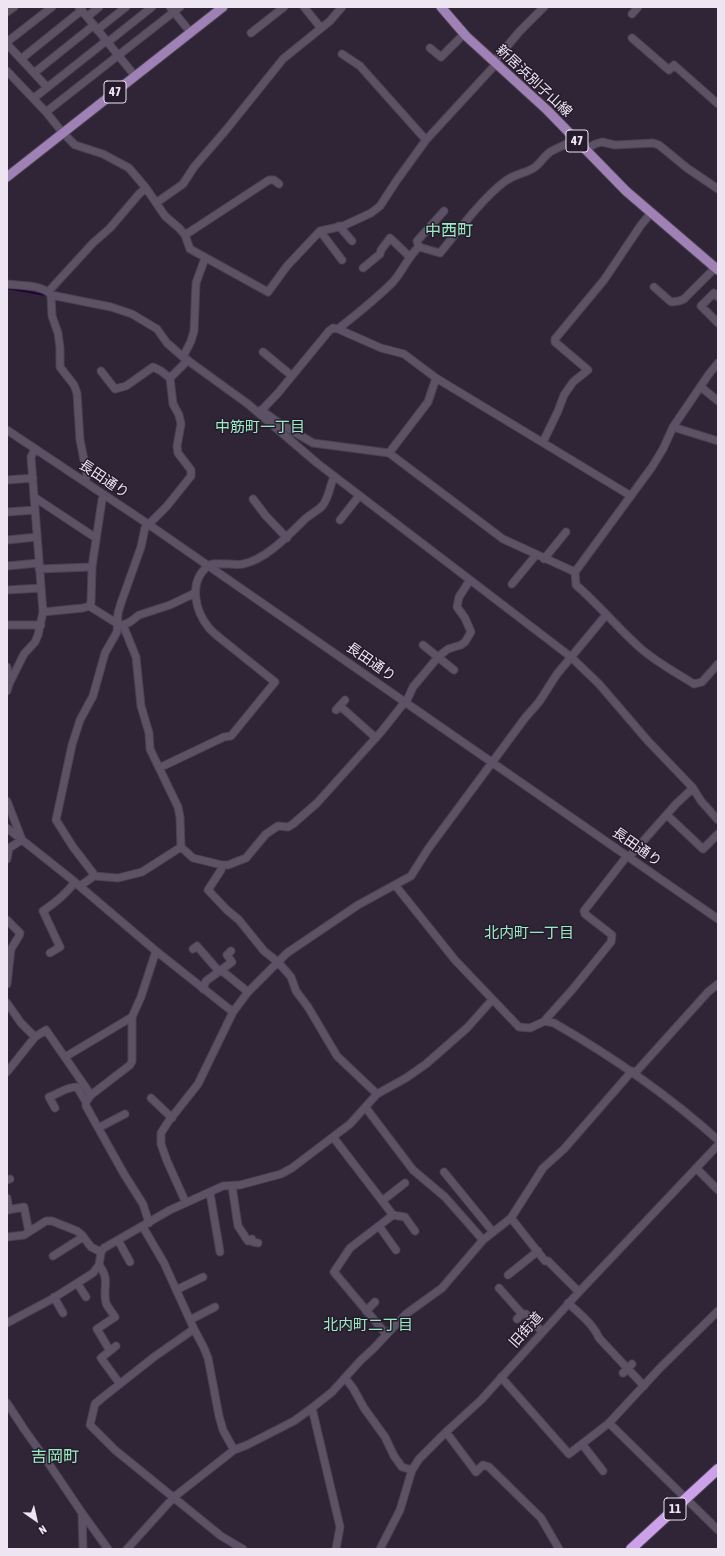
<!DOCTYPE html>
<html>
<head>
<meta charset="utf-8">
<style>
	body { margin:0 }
	#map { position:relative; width:725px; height:1556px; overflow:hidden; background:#2f2536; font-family:"Asap Condensed",sans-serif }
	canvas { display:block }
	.frame { position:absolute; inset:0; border:8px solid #ede6f2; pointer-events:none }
	.north { position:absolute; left:16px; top:1500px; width:40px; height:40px; -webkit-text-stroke:3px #251b2c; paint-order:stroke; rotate:146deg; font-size:11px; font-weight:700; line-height:16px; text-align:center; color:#ede6f2 }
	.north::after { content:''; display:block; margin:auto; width:14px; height:18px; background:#ede6f2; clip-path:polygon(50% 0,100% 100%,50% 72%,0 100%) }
</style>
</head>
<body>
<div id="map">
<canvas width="725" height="1556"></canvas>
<div class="frame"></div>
<div class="north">N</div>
</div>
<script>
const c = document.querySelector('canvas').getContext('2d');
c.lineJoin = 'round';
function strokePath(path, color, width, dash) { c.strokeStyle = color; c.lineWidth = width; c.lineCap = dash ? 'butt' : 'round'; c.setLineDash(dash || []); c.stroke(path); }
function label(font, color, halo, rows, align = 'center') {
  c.font = font + ' "Asap Condensed","Noto Sans JP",sans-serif'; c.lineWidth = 3; c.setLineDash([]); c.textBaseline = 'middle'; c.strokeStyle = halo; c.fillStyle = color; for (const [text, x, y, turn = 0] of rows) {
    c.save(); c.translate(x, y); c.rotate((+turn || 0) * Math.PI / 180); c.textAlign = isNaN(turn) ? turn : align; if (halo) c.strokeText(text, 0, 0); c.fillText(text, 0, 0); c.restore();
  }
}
strokePath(new Path2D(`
	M7,288l38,7`), '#250039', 2);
const minor = new Path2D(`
	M79,7l56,69
	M170,7l21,26
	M304,7l17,21
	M7,12l7,-5
	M632,14l6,-7
	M87,17l12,-10
	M97,30l29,-23
	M251,33l33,-26
	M632,38l37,32 5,-5 44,39
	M7,42l45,-35
	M108,42l44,-35
	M7,44l40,43
	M430,48l11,9 23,-23
	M342,54l18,12 66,74
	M21,59l61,-49
	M494,62l25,-30 25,-25
	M7,71l39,41 134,-105
	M34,73l60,-48
	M34,98l72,-57
	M46,112l17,21 12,12 28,9 26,14 17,20 19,28 14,12 6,7 5,14 78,43 19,-26 33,-35 23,-5 28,-13 9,-7 17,-26 29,-40 70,-76
	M585,150l10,-6 7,-2 13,3 38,-2 6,2 28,23 31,21
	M156,203l27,-19 11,-17 32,-37 57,-71 47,-38 12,-14
	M339,226l13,15
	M320,231l22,29
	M185,235l84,-55h5l5,4
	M419,247l-2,-6 27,-30
	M363,268l17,-14 1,-4 9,-12 20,19
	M7,284c13,2 34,0 44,11l60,12 21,7 25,15 10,14 16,14 65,47 69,59 254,194 28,27 49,57 45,47 8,13 17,19
	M654,287l17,15 8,-1 5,-2 31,-31
	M48,292l45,-49 17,-15 29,-34 7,-6
	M51,295l1,21 6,17 2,15v19l14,18 3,8 3,47 7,35 -2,7
	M718,297l-4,-4 -13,13 17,17
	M338,329l43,19 23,6 32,24 195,118
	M263,352l29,24
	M183,357l8,-16 3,-10 2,-48 9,-25
	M101,371l14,18 11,-3 27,-19 8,4 9,7
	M701,387l17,14
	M261,410l18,13 34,20 76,10 114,86 72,33 1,13c22,19 40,41 62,61 16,15 37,26 56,38l8,-2 16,-18
	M259,413l19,-20 51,-62 4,-3 5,1c19,-15 38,-30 55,-47 10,-11 15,-26 26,-35l21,6c20,-24 40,-52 64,-71 12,-9 17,-7 28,-13 8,-4 11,-12 18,-17 8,-5 17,-7 24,-13
	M673,427l45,14
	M7,430l141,94 570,395
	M543,442l15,-31 6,-16 9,-13 15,-12 -33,-28v-3l49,-59 37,-55 10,-12
	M389,453l39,-51 8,-24
	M7,480l26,-2
	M34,497l62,41
	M253,499l13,17 21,22
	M7,512l28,-2
	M340,520l19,-24
	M7,540l30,-3
	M544,559l22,-27
	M7,566l32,-3
	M39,569l53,-2
	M575,572l77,-105 11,-18 10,-22 36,-53 9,-11
	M512,584l24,-29
	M7,590l34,-2
	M89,606l29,18 5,1 7,-3 9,-7 31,-10 25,-12
	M43,612l40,-4 6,-2 2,-3 1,-36 10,-67 2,-5
	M7,625h34
	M123,625l13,32 5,49 8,27 1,16 28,58 2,10 1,30
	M423,645l31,25
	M7,667l2,16
	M7,691l2,-7 15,-30 11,-12 3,-7 5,-23 -12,-155 4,-8
	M340,706l36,32
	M336,710l9,-10
	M159,768l65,-31 7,-1 44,-54c-15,-12 -30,-24 -45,-36 -7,-6 -15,-11 -21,-18 -14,-17 -21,-46 -1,-62 5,-5 27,0 35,-2 22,-4 46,-29 61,-44 6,-6 14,-9 19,-15 7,-10 6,-18 11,-28
	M7,801l15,39 -13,8 -2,11
	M667,815l36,34 15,-15
	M7,828l63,50 86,73 77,61
	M629,857l47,-53 17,-16
	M222,865l-1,5 -13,20 19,20 12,10 25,31 14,11 13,15 5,14 12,16 29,49 40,38
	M94,876l-1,-3 -20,-26 -17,-27 16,-75 8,-25 13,-24 12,-43 12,-21 1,-19 3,-10 20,-56 4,-19 22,-22 24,-30v-6l-13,-17 -1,-7 4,-22 -2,-9 -6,-11 -3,-26 18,-18
	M395,885l60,75 64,67 11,1 15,-7 9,2c59,34 114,72 164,117
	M80,886l14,-10 24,2 24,-6 39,-25 12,11 29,7h6l18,-7 20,-24 12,-8 10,1 5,-3 24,-21 64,-71 27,-34 5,-11 26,-31 9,-7 13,-4 4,-3 6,-10 -6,-14 -8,-11 2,-10 11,-17
	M7,920l13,13 -1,3 -8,13 -4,35
	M193,949l4,-3 19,22 10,6 22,18
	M50,953l10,-6 -17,-36c12,-8 23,-17 32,-29
	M203,989l3,-8 26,-19 -5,-7 4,-4
	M7,1003l14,20 14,14
	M545,1021l1,-2 26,-29 39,-48 1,-7 -27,-21 -1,-3 43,-55
	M65,1057l67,-40 9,-20 15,-46
	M7,1072l28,-35 11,-7 45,65 39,-30 2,-4v-44
	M635,1073l73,-81 10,-8
	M91,1095l-5,7v4l38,68 19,30 6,19
	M151,1098l21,20
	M55,1108l-6,-11c10,-3 16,-10 28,-10l9,15
	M366,1108l47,62 32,27 38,43
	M98,1128l27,-14
	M333,1137l60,78 -43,33 -16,24 52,62
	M696,1168l22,22
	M444,1172l49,60
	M7,1180l3,-1
	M232,1186l6,40 10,15 4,-2 1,3 5,1
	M210,1193l10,59
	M7,1198l2,12
	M382,1201l23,-18
	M186,1203l-19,-42 -6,-17v-11l7,-11 30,-38 35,-72 15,-20 39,-39 71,-48 53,-29 17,-27 97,-131 14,-16 18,-28 49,-59
	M7,1210l17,-3 5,25
	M393,1215l12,2 10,14
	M511,1218l34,43h3l31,31
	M379,1226l17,24
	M143,1227l21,36 30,66 10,19 4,10 11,58 4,14 11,20
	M7,1237l17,-2 22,-14h6l25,10 5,4 9,12 10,5
	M118,1240l12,22
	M53,1256l30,-19
	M99,1265c12,16 3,22 7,38 2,5 6,9 9,14l-18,12 13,22
	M508,1275l30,-24
	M77,1283l9,14
	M499,1288l23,26
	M176,1290l27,-13
	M54,1297l9,16
	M568,1303c11,10 25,21 31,35l45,48
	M366,1311l9,-9
	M517,1319l5,-5h4l16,18
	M190,1320l25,-13
	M7,1323l45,-24 41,-26 6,-8 2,-13 3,-4 66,-38 53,-24 17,-1 41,-11 11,-6 58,-44 27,-30 29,-16 20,-14 41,-36 25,-28
	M194,1329l-40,28 -52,41 -7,6 -5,21 25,25 106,86 22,13
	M116,1346l-15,12 19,26
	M623,1373l9,-9
	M501,1377l68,77 40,-31 109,107
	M345,1378l8,10 11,20 21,29 9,19 8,11 10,3
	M7,1403l17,26 25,35 33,49 26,36
	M312,1408l28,119 -4,22
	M609,1423l51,-55 58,-57
	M446,1432l30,40 7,-7 6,2 52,51 18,31
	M582,1444l21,27
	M82,1513l1,36
	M127,1549l47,-52 60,-47 13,-5 47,-24 18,-13 20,-16 29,-32 12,-11 33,-35 36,-26 41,-48 28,-22 32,-50 21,-19 68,-78
	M380,1549l20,-39 12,-40 7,-11 27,-27 35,-32 98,-108 139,-147`);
const major = new Path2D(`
	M441,7l25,29 81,74 79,81 92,79
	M7,177l216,-170`);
const highway = new Path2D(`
	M631,1549l87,-80`);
strokePath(minor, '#4a4250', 9);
strokePath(major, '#4a4250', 11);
strokePath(highway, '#4a4250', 12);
strokePath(minor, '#5d5265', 7);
strokePath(major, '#a081b5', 9);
strokePath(highway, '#cca1ea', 10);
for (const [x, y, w] of [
	[115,92,22],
	[577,141,22],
	[675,1509,22]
]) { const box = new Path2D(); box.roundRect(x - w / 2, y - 11, w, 22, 3); c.fillStyle = '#251b2c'; c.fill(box); strokePath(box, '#ede6f2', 1); }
label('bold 13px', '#ede6f2', null, [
	["47",115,92],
	["47",577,141],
	["11",675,1509]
]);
label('14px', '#ede6f2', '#251b2c', [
	["新居浜別子山線",534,81,43],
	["長田通り",104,479,34],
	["長田通り",371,662,35],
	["長田通り",637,847,35],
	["旧街道",526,1330,-48]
]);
label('15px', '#9aecc1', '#251b2c', [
	["中筋町一丁目",260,427],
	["北内町一丁目",529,933],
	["北内町二丁目",368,1325]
]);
label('16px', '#9aecc1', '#251b2c', [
	["中西町",449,231],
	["吉岡町",55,1457]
]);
</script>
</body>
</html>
